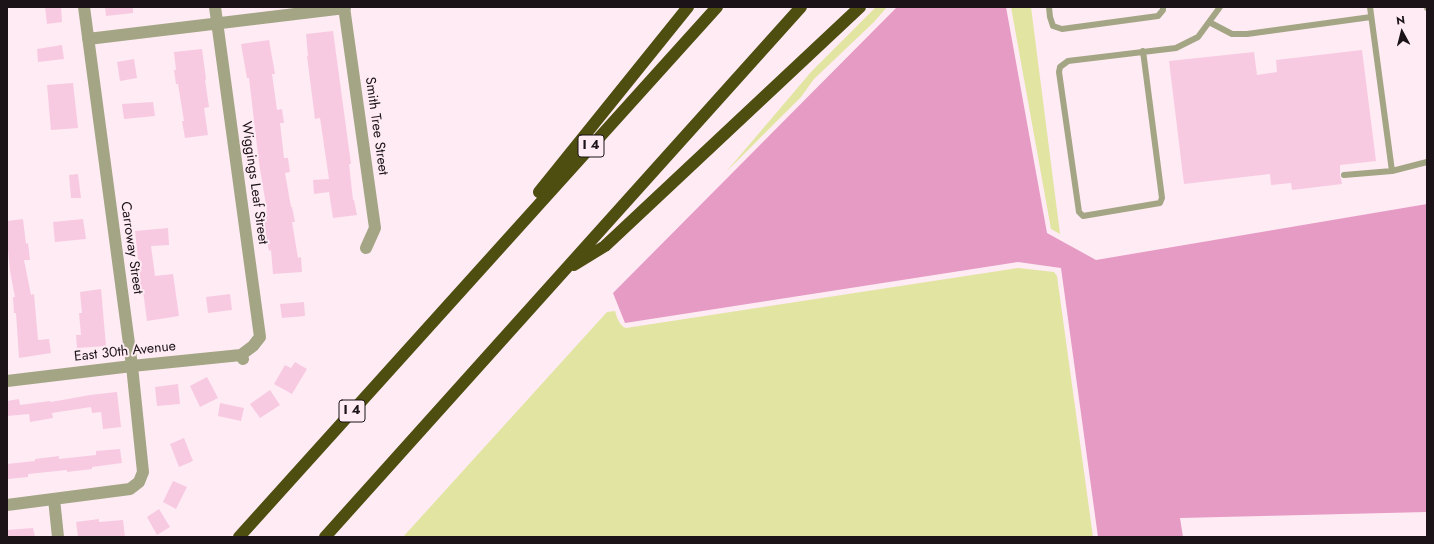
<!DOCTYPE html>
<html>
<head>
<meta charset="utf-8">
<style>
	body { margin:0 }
	#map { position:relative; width:1434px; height:544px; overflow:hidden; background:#feebf4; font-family:Jost,sans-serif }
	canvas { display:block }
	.frame { position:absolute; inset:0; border:8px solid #1b1317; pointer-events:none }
	.north { position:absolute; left:1382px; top:12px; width:40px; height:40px; -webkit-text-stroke:3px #feebf4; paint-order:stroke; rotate:353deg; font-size:11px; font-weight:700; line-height:16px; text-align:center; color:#1b1317 }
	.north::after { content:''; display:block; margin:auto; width:14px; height:18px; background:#1b1317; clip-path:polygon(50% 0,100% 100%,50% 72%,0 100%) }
</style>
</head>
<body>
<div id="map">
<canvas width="1434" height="544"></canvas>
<div class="frame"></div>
<div class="north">N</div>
</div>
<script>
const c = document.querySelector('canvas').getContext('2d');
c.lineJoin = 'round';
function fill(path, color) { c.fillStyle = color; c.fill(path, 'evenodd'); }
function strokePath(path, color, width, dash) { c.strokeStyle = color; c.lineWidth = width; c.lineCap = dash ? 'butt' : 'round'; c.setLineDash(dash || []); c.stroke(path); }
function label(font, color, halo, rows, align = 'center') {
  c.font = font + ' Jost,sans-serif'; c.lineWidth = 4; c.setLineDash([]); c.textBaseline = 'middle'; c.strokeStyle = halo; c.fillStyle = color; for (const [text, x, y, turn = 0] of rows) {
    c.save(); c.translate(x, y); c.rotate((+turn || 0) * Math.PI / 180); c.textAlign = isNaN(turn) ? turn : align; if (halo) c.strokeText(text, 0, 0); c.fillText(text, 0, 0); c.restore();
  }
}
fill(new Path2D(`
	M876,7h11l-13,15 -60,57 -13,18 -75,75 85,-100z
	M1011,7h20l29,227 -9,-5z
	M1018,268l36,4 3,4 36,261h-690l204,-225 8,-1c2,6 4,15 11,17z`), '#e1e5a1');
fill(new Path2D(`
	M897,7h109l41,226 49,27 331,-56v308l-247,6 3,19h-85l-37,-269 -43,-6 -393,61 -12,-30z`), '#e69bc4');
fill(new Path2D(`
	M45,7h16l1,15 -15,2z
	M105,7h28v6l-27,3z
	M333,31l18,133h-2l4,36h1l3,15 -24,3 -4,-26 -15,2 -1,-14 16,-1 -9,-61 -5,1 -8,-63h1l-2,-22z
	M269,40l6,34h-3l5,36 5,-1 2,14h-4l4,35h4l2,14 -5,1 6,34h1l3,15h-3l6,36 3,-1 1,15 -29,2 -2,-24 -2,1 -3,-15 -3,-24 4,-1 -8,-48 -10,-85h-2l-6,-34z
	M62,45l2,14 -26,3 -1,-13z
	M202,49l4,30 -1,1 4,27 -5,1 4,27 -23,3 -3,-17h2l-6,-37h-2l-2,-14h2l-2,-18z
	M1362,50l14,111 -36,4v10l2,9 -50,6 -1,-7 -20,2 -1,-11 -86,10 -15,-123 85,-9 3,23 20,-3 -1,-12z
	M134,59l3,19 -17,3 -3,-19z
	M73,83l5,45 -27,2 -4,-45z
	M153,102l2,14 -31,3 -2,-15z
	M78,174l3,24h-10l-2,-23z
	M23,219l3,25 2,-1 2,17h-6l7,35 3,-1 4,46 11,-1 2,14 -32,5 -3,-45h-2l-1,-16h2l-5,-26 -3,-32v-18z
	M83,219l3,20 -31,3 -2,-20z
	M168,228l1,17 -18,1 4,30 18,-2 6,42 -32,5 -4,-30 -5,1 -2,-14 4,-1 -5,-46z
	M101,289l5,57 -29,2 -1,-13h5l-2,-22h3l-2,-21z
	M230,294l2,16 -24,3 -2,-16z
	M304,302l1,14 -23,2 -2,-14z
	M295,362l12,7 -15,25 -18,-10 11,-19 6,3z
	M207,377l11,21 -18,9 -10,-21z
	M178,384l2,20 -23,2 -2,-19z
	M270,390l10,15 -20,13 -10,-14z
	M117,392l4,35 -18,2 -2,-17 -9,1 -1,-6 -39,6 1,5 -23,4 -1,-8 -22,2v-15l12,-2 1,6 30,-4 1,1 39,-7z
	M220,403l24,5 -3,13 -23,-5z
	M184,438l9,23 -14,6 -9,-23z
	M120,449l2,14 -30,4v2l-25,3v-2l-39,4v3l-21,2v-15l28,-3v-2l24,-3v3l37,-4v-4z
	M173,481l14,6 -11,22 -13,-7z
	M159,509l11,18 -13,8 -10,-18z
	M99,519v3l24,-2 2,17h-47l-2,-15z
	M33,528l2,9h-28v-7z`), '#f8cae2');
strokePath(new Path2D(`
	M1049,7l1,10 3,9 9,3 96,-13 5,-6v-3
	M1370,7l22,164 35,-9
	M1427,7v1
	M1209,22l23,12h15l124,-17
	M1143,51l19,147 -2,5 -77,13 -4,-4 -20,-140 1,-5 8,-6 108,-13 22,-11 22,-30
	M1344,175l48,-4`), '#a3a584', 6);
strokePath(new Path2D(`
	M215,7l45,330 -7,9 -12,9
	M344,7l31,221 -9,20
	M88,39l257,-31
	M7,381l125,-15 109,-11 2,4
	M54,499l4,38
	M7,505l123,-16 9,-7 4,-10 -11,-106 -48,-359`), '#a3a584', 12);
strokePath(new Path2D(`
	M539,192l149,-185
	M574,265l31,-19 255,-239
	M239,537l478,-530
	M325,537l476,-530`), '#4d4e0f', 12);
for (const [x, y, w] of [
	[591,146,26],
	[352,411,26]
]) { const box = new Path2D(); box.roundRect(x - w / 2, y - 11, w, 22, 3); c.fillStyle = '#feebf4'; c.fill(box); strokePath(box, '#1b1317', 1); }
label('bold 13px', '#1b1317', null, [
	["I 4",591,146],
	["I 4",352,411]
]);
label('14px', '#1b1317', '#feebf4', [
	["Smith Tree Street",376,126,82],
	["Wiggings Leaf Street",254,183,82],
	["Carroway Street",131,248,82],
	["East 30th Avenue",125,352,-6]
]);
</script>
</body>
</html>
